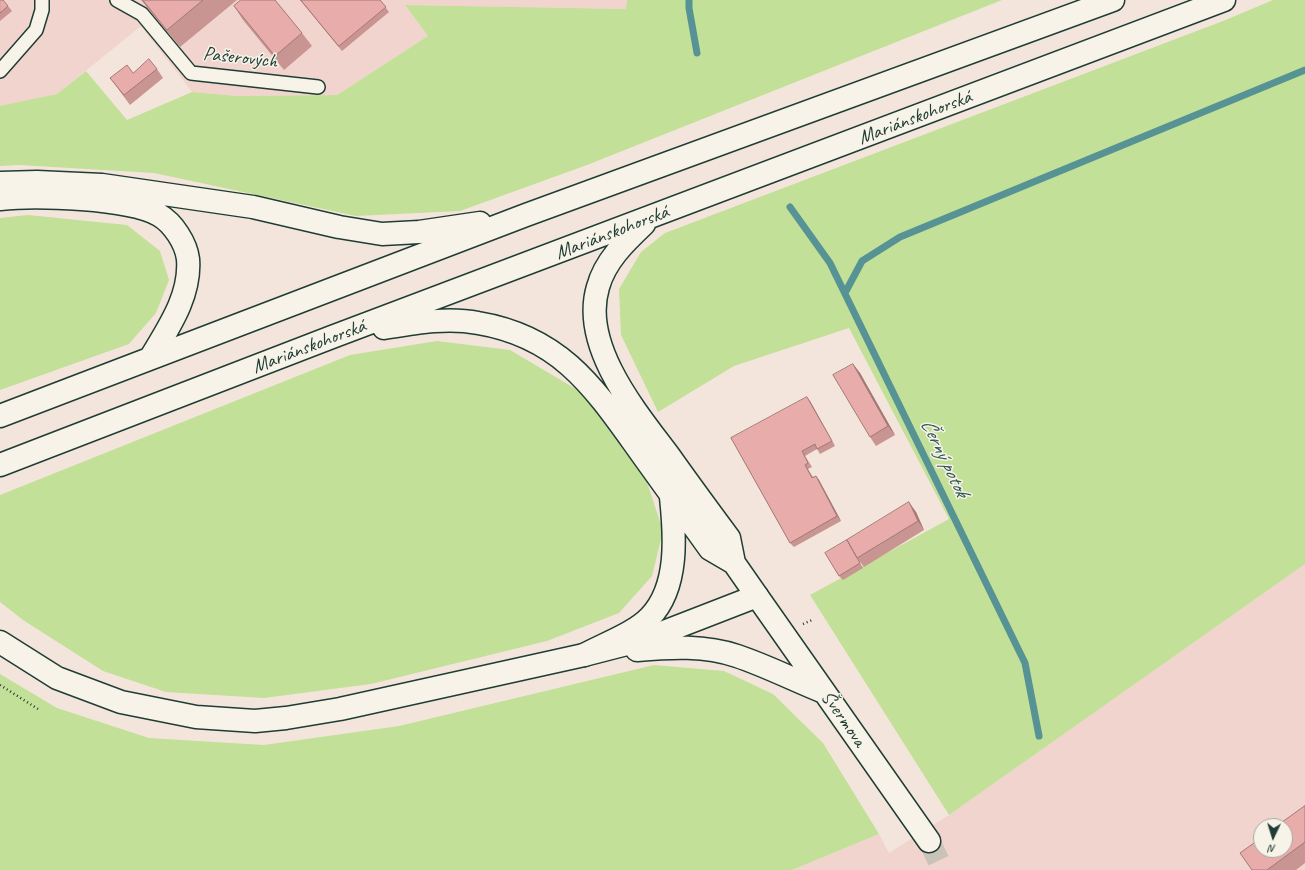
<!DOCTYPE html>
<html>
<head>
<meta charset="utf-8">
<style>
	body { margin:0 }
	#map { position:relative; width:1305px; height:870px; overflow:hidden; background:#f4e5dc; font-family:Caveat,sans-serif }
	canvas { display:block }
	.north { position:absolute; left:1253px; top:818px; width:40px; height:40px; box-sizing:border-box; background:#f7f3e8; border:1px solid #a1aaa0; border-radius:50%; rotate:184deg; font-size:11px; font-weight:700; line-height:16px; text-align:center; color:#1f3d34 }
	.north::after { content:''; display:block; margin:auto; width:14px; height:18px; background:#1f3d34; clip-path:polygon(50% 0,100% 100%,50% 72%,0 100%) }
</style>
</head>
<body>
<div id="map">
<canvas width="1305" height="870"></canvas>
<div class="north">N</div>
</div>
<script>
const c = document.querySelector('canvas').getContext('2d');
c.lineJoin = 'round';
function fill(path, color) { c.fillStyle = color; c.fill(path, 'evenodd'); }
function strokePath(path, color, width, dash) { c.strokeStyle = color; c.lineWidth = width; c.lineCap = dash ? 'butt' : 'round'; c.setLineDash(dash || []); c.stroke(path); }
function label(font, color, halo, rows, align = 'center') {
  c.font = font + ' Caveat,sans-serif'; c.lineWidth = 3; c.setLineDash([]); c.textBaseline = 'middle'; c.strokeStyle = halo; c.fillStyle = color; for (const [text, x, y, turn = 0] of rows) {
    c.save(); c.translate(x, y); c.rotate((+turn || 0) * Math.PI / 180); c.textAlign = isNaN(turn) ? turn : align; if (halo) c.strokeText(text, 0, 0); c.fillText(text, 0, 0); c.restore();
  }
}
fill(new Path2D(`
	M0,0h627l-1,9 -221,-4 23,31 -91,59 -99,1 -46,-4 -51,-66 -84,68 -57,14z
	M1305,564v306h-513l87,-36 10,19 60,-38zM1261,826h24v24h-24z`), '#f0d4cd');
fill(new Path2D(`
	M627,0h375l-415,165 -127,46 -104,5 -202,-43 -135,-8 -19,1v-60l57,-12 29,-23 41,49 65,-28 46,4 99,-1 91,-59 -23,-31 221,4z
	M1273,0h32v564l-356,251 -139,-220 139,-76 -100,-191 -115,38 -76,46 -37,-77 -2,-46 22,-37 24,-19 558,-212z
	M28,215l99,10 33,26 9,29 -13,33 -27,31 -129,46v-172z
	M437,341l73,9 71,42 66,90 16,49 -11,45 -33,37 -72,28 -176,43 -107,14 -98,-6 -63,-21 -80,-51 -23,-18v-107l350,-140z
	M654,665l70,6 49,23 50,49 56,91 -87,36h-792v-196l57,34 92,30 115,7 135,-19z`), '#c2e098');
strokePath(new Path2D(`
	M689,0v8l8,45
	M790,207l40,56 195,400 14,73
	M845,293l17,-32 38,-24 405,-167`), '#579394', 7);
strokePath(new Path2D(`
	M929,841l14,29`), '#c9c3ba', 22, [22, 11]);
const service = new Path2D(`
	M117,0l25,14 49,59 127,14
	M0,71l36,-41 6,-20v-10`);
const tertiary = new Path2D(`
	M0,642l57,36 64,24 75,15 59,4 31,-3 54,-9 244,-54 62,-16 111,-43 172,245
	M637,650c34,-3 68,-5 100,6 30,10 59,25 87,36`);
const secondary = new Path2D(`
	M0,183l37,-1 65,3 151,22 86,20 43,7 37,-2 61,-9
	M0,199c36,-4 128,-1 159,16 14,8 27,28 29,44 3,36 -19,68 -37,98
	M644,224c-19,18 -39,37 -46,63 -18,59 39,126 72,170 19,27 39,54 59,81l5,25 23,33
	M384,328c31,-5 63,-11 94,-5 84,14 117,66 163,130 23,32 46,64 69,96l24,14
	M0,416l526,-201 587,-215
	M0,465l332,-128 892,-337
	M584,655c20,-11 51,-22 66,-38 29,-30 25,-82 21,-120`);
strokePath(service, '#1f3d34', 16);
strokePath(tertiary, '#1f3d34', 25);
strokePath(secondary, '#1f3d34', 25);
strokePath(new Path2D(`
	M803,624l9,-4
	M0,685l38,24`), '#1f3d34', 2.5, [1, 3]);
strokePath(service, '#f7f3e8', 13);
strokePath(tertiary, '#f7f3e8', 22);
strokePath(secondary, '#f7f3e8', 22);
fill(new Path2D(`
	M0,0l8,6 4,5 -12,10z
	M141,0h96l-57,47z
	M300,0h80l9,12 -47,39z
	M234,6l68,27 10,13 -28,24 -41,-50z
	M157,69l6,9 -33,27 -20,-27 23,-5z
	M853,364l7,9 35,62 -19,11 -6,-9z
	M810,401l25,45 -15,8 -3,-5 -12,7 7,11 -4,2 5,8 3,-1 3,4 22,41 -47,26 -4,-4 -59,-105z
	M916,512l8,18 -60,37 -7,-9z
	M847,540l16,28 -20,12 -4,-4z
	M1305,806v57l-9,7h-44z`), '#c89592');
fill(new Path2D(`
	M853,364l7,9 35,62 -7,-9z
	M807,397l3,4 25,45 -3,-5z
	M816,476l3,4 22,41 -4,-5z
	M909,502l7,10 8,18 -6,-9z`), '#a27977');
const building = new Path2D(`
	M0,0h3l5,6 -8,7z
	M143,0h60l-36,30z
	M241,0h34l27,33 -27,23 -41,-50z
	M301,0h79l6,7 -47,39z
	M149,59l8,10 -33,26 -14,-17 17,-13 6,8z
	M853,364l35,62 -18,11 -37,-62z
	M807,397l25,44 -15,8 -2,-5 -13,7 6,12 -3,2 7,13 4,-2 21,40 -47,27 -59,-105z
	M909,502l9,19 -61,37 -10,-18z
	M847,540l13,23 -21,13 -14,-23z
	M1305,806v36l-38,28h-15l-12,-17 21,-15v12h24v-24h-8z`);
fill(building, '#e8adaa');
strokePath(building, '#a27977', 1);
label('20px', '#1f3d34', '#f7f3e8', [
	["Pašerových",240,58,6],
	["Mariánskohorská",915,118,-21],
	["Mariánskohorská",612,233,-21],
	["Mariánskohorská",309,347,-21],
	["Švermova",843,719,55]
]);
label('italic 21px', '#325a54', '#f7f3e8', [
	["Černý potok",944,458,64]
]);
</script>
</body>
</html>
